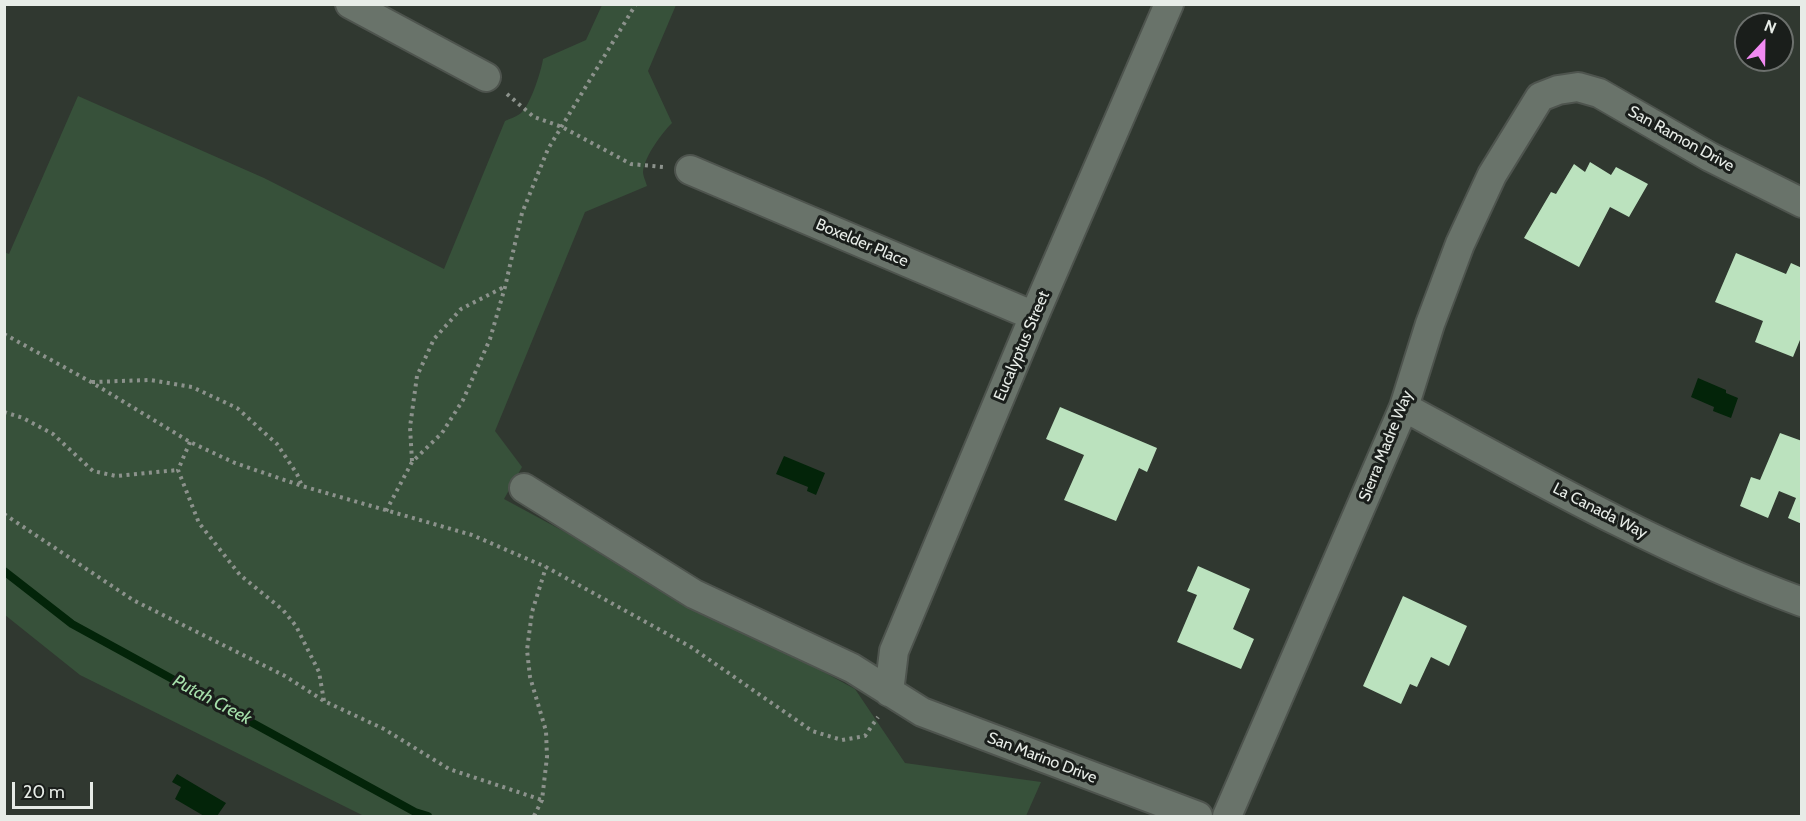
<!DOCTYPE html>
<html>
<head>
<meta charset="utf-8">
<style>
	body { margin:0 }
	#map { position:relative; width:1806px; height:821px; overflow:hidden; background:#303830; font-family:Cabin,sans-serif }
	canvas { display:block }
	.frame { position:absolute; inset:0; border:6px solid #e7ece7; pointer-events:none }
	.north { position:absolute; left:1734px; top:12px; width:60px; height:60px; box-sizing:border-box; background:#1a1e1b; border:2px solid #6c706d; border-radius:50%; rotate:22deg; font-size:16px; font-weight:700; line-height:24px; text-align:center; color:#e7ece7 }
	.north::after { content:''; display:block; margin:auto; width:21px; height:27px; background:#f28af3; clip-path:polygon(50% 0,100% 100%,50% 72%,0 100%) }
	.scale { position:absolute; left:12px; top:782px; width:81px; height:27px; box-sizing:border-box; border:3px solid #e7ece7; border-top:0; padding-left:8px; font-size:18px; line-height:21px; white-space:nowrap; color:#e7ece7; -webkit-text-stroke:4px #1a1e1b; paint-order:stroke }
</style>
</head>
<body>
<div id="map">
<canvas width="1806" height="821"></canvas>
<div class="frame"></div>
<div class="north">N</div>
<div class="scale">20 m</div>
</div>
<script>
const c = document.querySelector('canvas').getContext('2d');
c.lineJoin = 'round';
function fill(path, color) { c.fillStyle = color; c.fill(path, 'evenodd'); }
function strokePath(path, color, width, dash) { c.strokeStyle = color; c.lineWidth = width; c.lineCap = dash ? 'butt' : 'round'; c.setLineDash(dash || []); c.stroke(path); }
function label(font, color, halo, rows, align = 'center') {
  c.font = font + ' Cabin,sans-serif'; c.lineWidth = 6; c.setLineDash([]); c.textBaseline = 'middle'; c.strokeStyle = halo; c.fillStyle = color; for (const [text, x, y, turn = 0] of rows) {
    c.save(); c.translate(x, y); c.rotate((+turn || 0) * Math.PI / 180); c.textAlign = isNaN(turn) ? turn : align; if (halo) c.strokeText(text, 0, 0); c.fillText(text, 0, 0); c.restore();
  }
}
fill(new Path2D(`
	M602,5h74l-28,66 24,52c-10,10 -28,34 -29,49 0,4 3,10 4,14l-62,26 -90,219 27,36 -18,32 351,190 50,74 136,19 -15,34h-662l-284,-141 -75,-60 -1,-363 5,2 69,-158 186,82 180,91 61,-148c6,-3 12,-4 17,-9 9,-9 19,-40 21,-53l43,-19z`), '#37513a');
fill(new Path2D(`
	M1698,378l28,12v3l12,5 -7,20 -18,-7 1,-4 -23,-10z
	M784,456l41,17 -9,22 -9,-4 1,-4 -32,-13z
	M177,774l49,29 -9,13h-13l-29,-17 6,-12 -9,-5z`), '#032409');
strokePath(new Path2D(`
	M4,571l68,53 343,188 13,4`), '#032409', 8);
fill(new Path2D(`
	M1590,162l21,13 5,-8 32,17 -19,33 -19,-10 -31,60 -55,-29 27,-46 5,2 18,-30 11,8z
	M1736,253l50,21 5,-11 11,5v67l-9,22 -38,-15 8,-21 -48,-19z
	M1060,407l97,41 -10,24 -8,-4 -23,53 -52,-21 20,-45 -38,-16z
	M1780,433l22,8v83l-14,-6 8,-20 -17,-7 -11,27 -28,-12 11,-29 9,3z
	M1198,566l52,23 -17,40 21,10 -13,30 -64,-27 20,-47 -10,-4z
	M1403,596l64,30 -18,40 -18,-9 -14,30 -7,-3 -9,20 -38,-18z`), '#bbe2be');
const minor = new Path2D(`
	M350,4l136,73
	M690,170l344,146
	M1404,407c130,71 259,144 398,195
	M524,488l170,106 158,74 70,44 276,104
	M889,692l5,-41 140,-335 135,-312
	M1227,816l177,-409 26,-83 30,-80 32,-69 48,-78 18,-7 20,-3 21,6 111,64 92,46`);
strokePath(minor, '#4e544e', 32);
strokePath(new Path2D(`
	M507,94l27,23 28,10 69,37 32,3
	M4,334l87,48 99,60 45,21 67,23 170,49 74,32 145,80 121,84 30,9 23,-4 13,-19
	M92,382l58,-2 42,7 45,21 40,36 20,30 5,12
	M4,412l19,6 30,16 40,37 23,5 62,-6
	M190,442l-12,28 21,53 41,52 43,35 13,16 23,46 5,29
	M412,461l-2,-34 7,-51 17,-37 27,-30 43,-22
	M386,511l26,-49 30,-29 21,-33 27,-61 15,-52 17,-74 26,-64 88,-145
	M4,514l129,86 152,76 39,25 60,28 65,40 93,31
	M534,816l8,-16 5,-43 -1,-26 -16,-54 -3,-27 5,-38 14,-45`), '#8c928c', 4, [3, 4.5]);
strokePath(minor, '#69736a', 28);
label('16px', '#e7ece7', '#1a1e1b', [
	["San Ramon Drive",1681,139,29],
	["Boxelder Place",862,243,23],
	["Eucalyptus Street",1022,346,-67],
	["Sierra Madre Way",1386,446,-68],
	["La Canada Way",1600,511,27],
	["San Marino Drive",1042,758,21]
]);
label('italic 18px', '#a6e0ab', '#1a1e1b', [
	["Putah Creek",212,700,28]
]);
</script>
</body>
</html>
